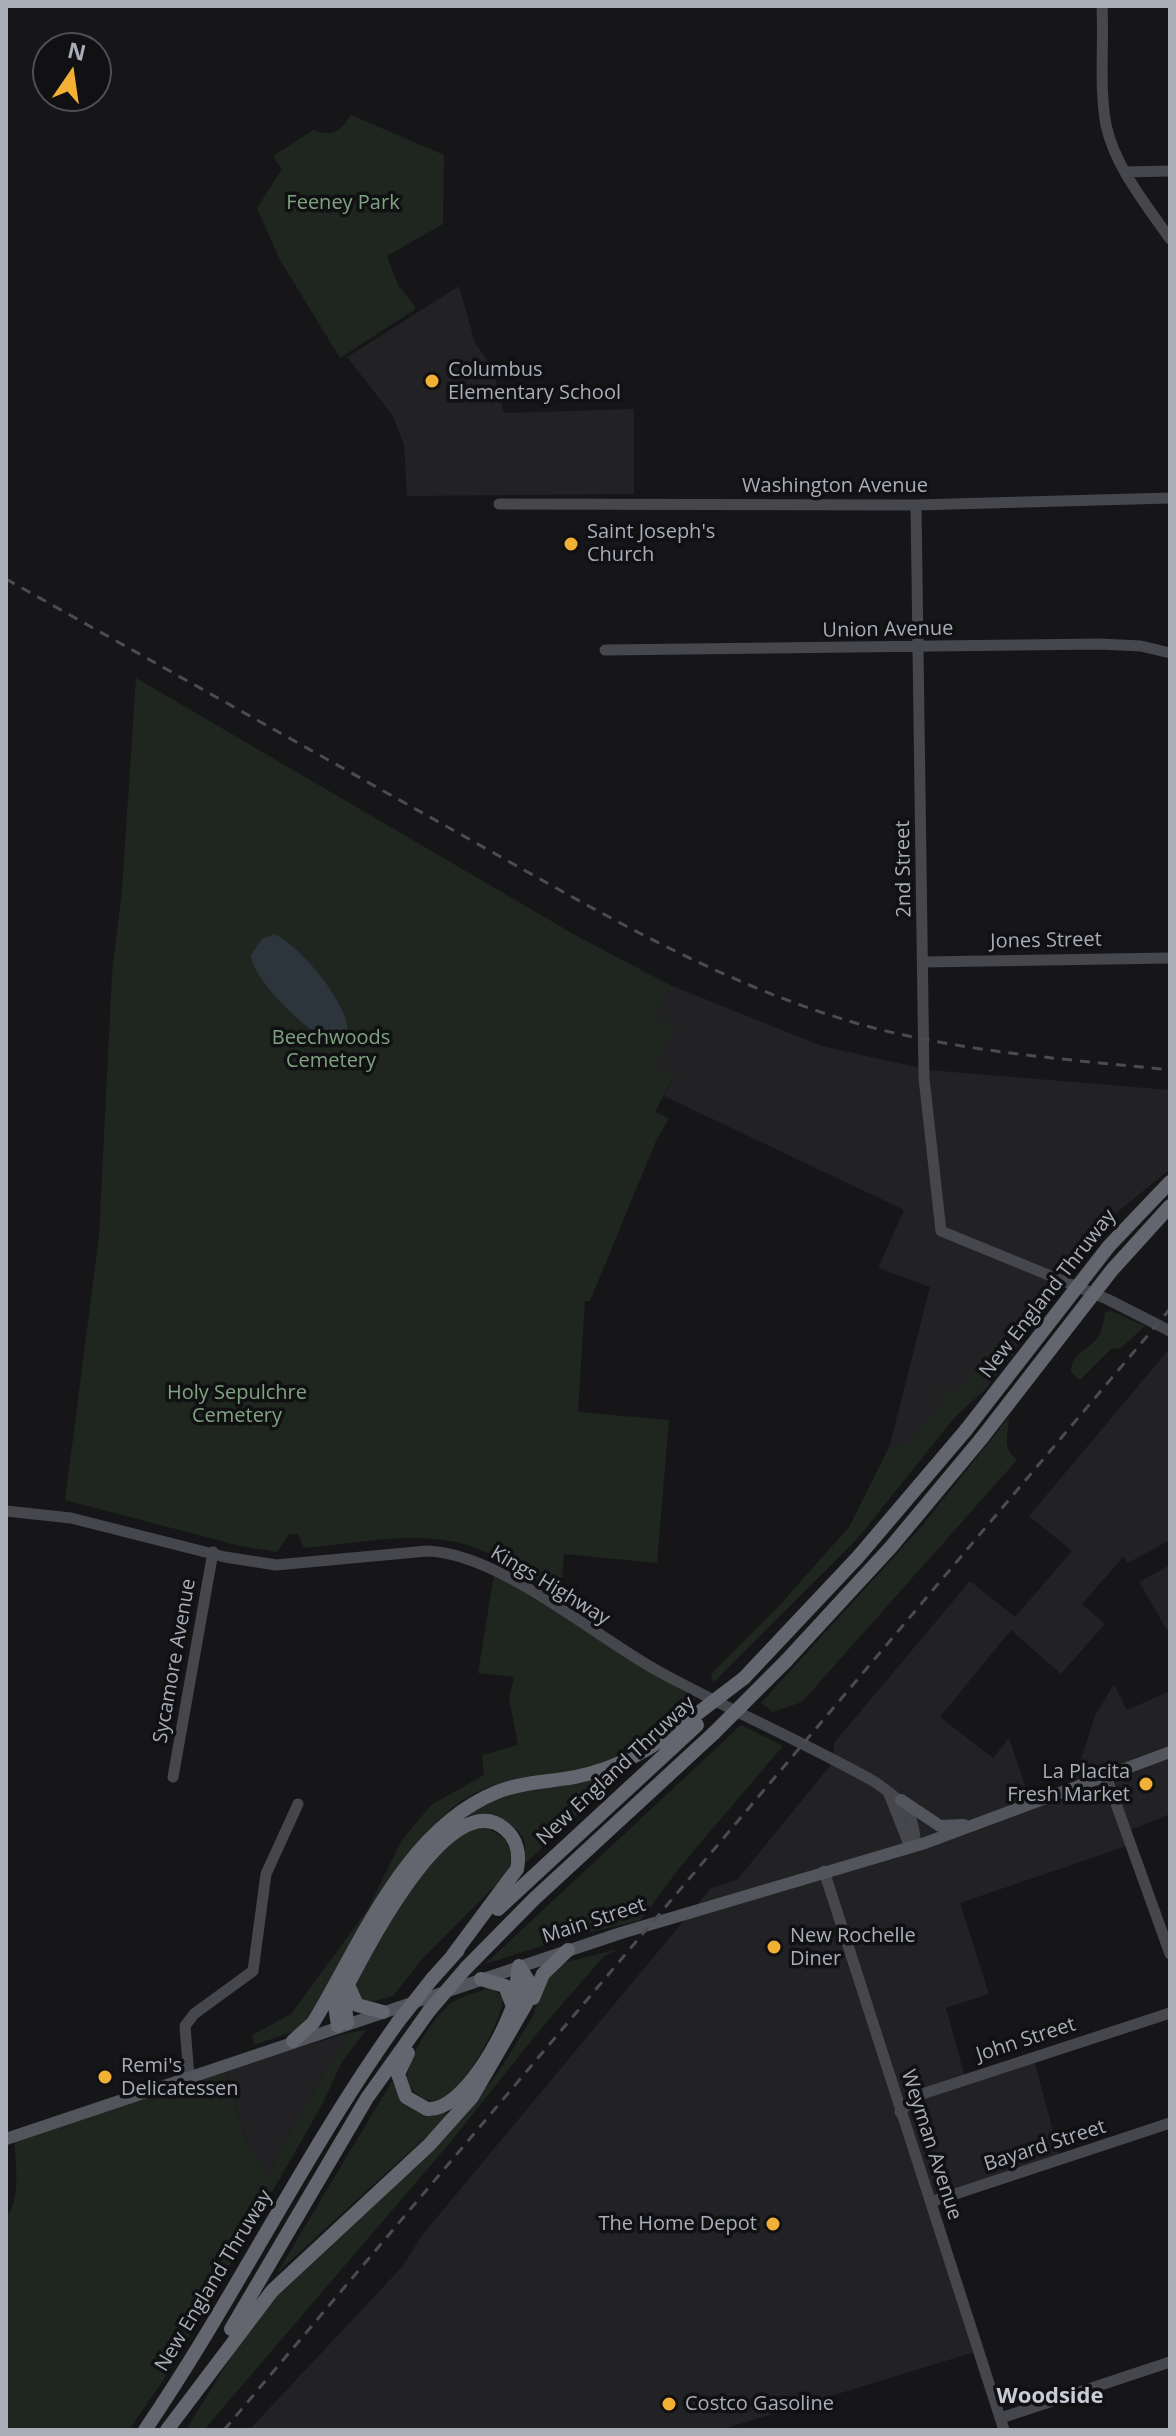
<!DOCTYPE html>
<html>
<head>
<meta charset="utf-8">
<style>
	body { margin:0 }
	#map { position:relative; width:1176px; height:2436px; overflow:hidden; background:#161618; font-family:"Open Sans",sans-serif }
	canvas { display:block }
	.frame { position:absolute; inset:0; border:8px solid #a8adb8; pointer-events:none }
	.north { position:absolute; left:32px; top:32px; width:80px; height:80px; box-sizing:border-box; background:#111113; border:2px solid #4d4f55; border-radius:50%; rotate:13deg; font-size:22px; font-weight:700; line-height:32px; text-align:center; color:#a8adb8 }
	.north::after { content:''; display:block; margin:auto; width:28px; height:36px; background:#f2b134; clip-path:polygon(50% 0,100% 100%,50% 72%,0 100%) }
</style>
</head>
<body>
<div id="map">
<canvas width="1176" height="2436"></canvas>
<div class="frame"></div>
<div class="north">N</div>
</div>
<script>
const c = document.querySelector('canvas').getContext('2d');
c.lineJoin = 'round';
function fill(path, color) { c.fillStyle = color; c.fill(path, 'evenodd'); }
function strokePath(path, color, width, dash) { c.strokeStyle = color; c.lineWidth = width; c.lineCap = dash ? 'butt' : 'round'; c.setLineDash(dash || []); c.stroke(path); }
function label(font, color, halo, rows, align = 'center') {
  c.font = font + ' "Open Sans",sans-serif'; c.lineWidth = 7; c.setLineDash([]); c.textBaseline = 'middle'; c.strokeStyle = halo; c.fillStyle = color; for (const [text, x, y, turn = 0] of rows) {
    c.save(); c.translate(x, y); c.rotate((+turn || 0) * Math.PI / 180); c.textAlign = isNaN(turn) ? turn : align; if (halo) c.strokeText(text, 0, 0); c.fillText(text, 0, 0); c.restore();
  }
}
fill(new Path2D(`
	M459,286l16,57 18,25 11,45 130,-4v85l-227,2 -3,-51 -11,-29 -46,-59z
	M670,985l152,61 107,24 241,20v79l-55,45 -130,176 -78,70 -19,-8 42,-165 -52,-19 26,-58 -240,-114 10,-21 -19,-7 19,-43 -19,-9z
	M1170,1348v192l-42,23 -5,-6 -41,47 23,20 -44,50 -50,-44 -71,87 53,41 16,-20 23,68 38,-13 25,-77 19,-32 13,26 43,-19v123l-47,19 4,13 -167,57 29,91 -43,14 20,73 68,-21 26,97 -131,44 49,150 -258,79h-471l153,-163 21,-33 288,-346 26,-8 96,-118 1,-19 136,-162 45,36 57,-66 -43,-35z
	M1170,1565v63l-3,2 -28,-48z
	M348,2033l-70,120 -10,26 -24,-43 -19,-66z`), '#222225');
fill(new Path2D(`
	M351,115l93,40 -1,69 -56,32 11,29 17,21 -1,4 -74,48 -60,-98 -23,-52 25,-39 -9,-13 40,-26c20,8 27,1 38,-15z
	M136,678l439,257 95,50 -14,31 19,9 -19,42 18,8 -19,37 14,6 -13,23 -66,160h-5l-7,111 91,8 -12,143 -93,-9 -3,43c-28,-18 -55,-37 -85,-49 -52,-20 -118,-5 -172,0l-6,-14h-9l-12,18 -37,-6 -175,-46 34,-264 13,-262 10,-84z
	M1111,1311l34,15 -24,22 -10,1 -31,31 -9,-8c0,-19 18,-22 27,-35 5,-8 6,-16 7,-25z
	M997,1343l17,11 -55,58 -101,126 -145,145 -2,-9 67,-67 71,-80 39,-78 21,-7 29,-32 5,-13 -8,-3 4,-4 19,1z
	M1009,1417c0,18 -8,30 8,43l-215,242 -29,10 -12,-9 160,-176z
	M494,1574l202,125c-24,24 -43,47 -75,60 -51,20 -106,10 -153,38 -69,41 -124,164 -167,232l-47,16 -2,-10 39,-21 77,-105 34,-69 29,-35 53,-30 -2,-20 36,-10 -9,-47 5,-21 -36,-4z
	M741,1725l42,21 -103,121 -39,53 -74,18 -82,26z
	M627,1768l-101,95c-2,-6 0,-13 -1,-19 -7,-26 -39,-31 -61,-28l52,-28 78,-11z
	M486,1828c24,10 32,25 18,49l-81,81 -30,38 -28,8 -11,-12 2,-11 62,-105 47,-47z
	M618,1949l-15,8 -64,74 -90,113 -245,286h-18l67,-109 26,-29 188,-178 36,-49 31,-51 7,-27 18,-23z
	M491,1987l12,10c1,22 -42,99 -65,104 -13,2 -25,-9 -32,-18 1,-24 27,-68 48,-82 11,-6 26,-9 37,-14z
	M366,2030l-24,32 -20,43 -154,268 -39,57h-123v-213c16,-17 9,-57 8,-80l211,-67 19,66 24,42 10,-25 70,-120z
	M392,2081l11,21 48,12 -174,159z`), '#1e261f');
fill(new Path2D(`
	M274,934c25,10 81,76 73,103 -6,2 -13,4 -19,2 -21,-6 -77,-62 -77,-84l11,-16z`), '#2c353c');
strokePath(new Path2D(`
	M1102,6c2,39 -3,81 4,119 9,42 40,79 64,114
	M1125,172l45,-1
	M499,504l417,1 254,-7
	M916,505l8,573 17,153 166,68 63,32
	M605,650l495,-6 41,2 29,7
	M923,962l247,-4
	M6,1511l65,7 154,39 51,8 151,-14c72,2 167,85 231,120 71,39 146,71 217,111 24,17 38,26 40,57l-5,8
	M1106,1776l64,178
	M173,1777l40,-225
	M889,1794l21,53
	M824,1871l180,559
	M189,2077l-4,-51 9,-12 59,-43 13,-97 32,-70
	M900,2112l16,-16 254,-83
	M931,2202l239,-79
	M1001,2418l169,-56`), '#45474d', 11);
strokePath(new Path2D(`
	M901,1800l39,26 24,-1
	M6,2139l615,-206 304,-90 245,-91`), '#53555c', 12);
strokePath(new Path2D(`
	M786,1661l105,-114 90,-108
	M744,1678l114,-121 108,-127
	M498,1909l199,-184
	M466,1968l68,-69 180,-166
	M432,1979l26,-29
	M481,1979l24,7 7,18
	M349,1987l8,18 26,7
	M333,1992l5,34
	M533,1998l10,-24 25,-24
	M347,2023l-3,-26 4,-13c20,-38 103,-201 157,-155 12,10 15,25 12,40l-64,86
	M293,2041l20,-18c48,-79 92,-194 184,-231 25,-10 52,-10 78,-15 45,-9 78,-29 114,-57
	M408,2053l-10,21 8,23 21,12c36,3 77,-75 87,-106 4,-12 2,-25 5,-37
	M231,2329l136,-231 62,-87
	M145,2430c90,-132 160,-278 253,-408
	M167,2430l105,-139 157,-146 43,-48 54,-93 3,-22 -10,-16`), '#63666e', 14);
strokePath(new Path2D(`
	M6,579c151,85 303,170 454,255 129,72 256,149 399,190 101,28 207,35 311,46
	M224,2430l946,-1121`), '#4a4c52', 3, [10, 8]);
strokePath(new Path2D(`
	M966,1430l143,-184 61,-64
	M981,1439l131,-169 58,-64
	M689,1720l55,-42
	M714,1733l72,-72
	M429,2011l37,-43
	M398,2022l34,-43`), '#63666e', 14);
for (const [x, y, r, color] of [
	[432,381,8,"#f2b134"],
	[571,544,8,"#f2b134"],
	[1146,1784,8,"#f2b134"],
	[774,1947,8,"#f2b134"],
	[105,2077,8,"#f2b134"],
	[773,2224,8,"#f2b134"],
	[669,2404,8,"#f2b134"]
]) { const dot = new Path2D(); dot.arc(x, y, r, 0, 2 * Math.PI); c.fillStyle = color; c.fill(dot); strokePath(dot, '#111113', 3); }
label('20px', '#7fa381', '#111113', [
	["Feeney Park",343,203],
	["Beechwoods",331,1038],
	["Cemetery",331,1061],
	["Holy Sepulchre",237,1393],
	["Cemetery",237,1416]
]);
label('20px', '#a8adb8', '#111113', [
	["Columbus",448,370],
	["Elementary School",448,393],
	["Saint Joseph's",587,532],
	["Church",587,555],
	["La Placita",1130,1772,"right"],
	["Fresh Market",1130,1795,"right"],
	["New Rochelle",790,1936],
	["Diner",790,1959],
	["Remi's",121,2066],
	["Delicatessen",121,2089],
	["The Home Depot",757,2224,"right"],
	["Costco Gasoline",685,2404]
], 'left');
label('20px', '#a8adb8', '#111113', [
	["Washington Avenue",835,486],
	["Union Avenue",888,630,-1],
	["2nd Street",904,869,-91],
	["Jones Street",1046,941,-1],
	["New England Thruway",1048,1294,-52],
	["Kings Highway",550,1586,31],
	["Sycamore Avenue",175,1661,-80],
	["New England Thruway",616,1771,-43],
	["Main Street",594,1921,-18],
	["John Street",1026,2040,-18],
	["Weyman Avenue",931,2145,72],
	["Bayard Street",1045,2146,-18],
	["New England Thruway",214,2281,-59]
]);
label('bold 22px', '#c9ccd4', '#111113', [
	["Woodside",1050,2397]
]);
</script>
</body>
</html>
